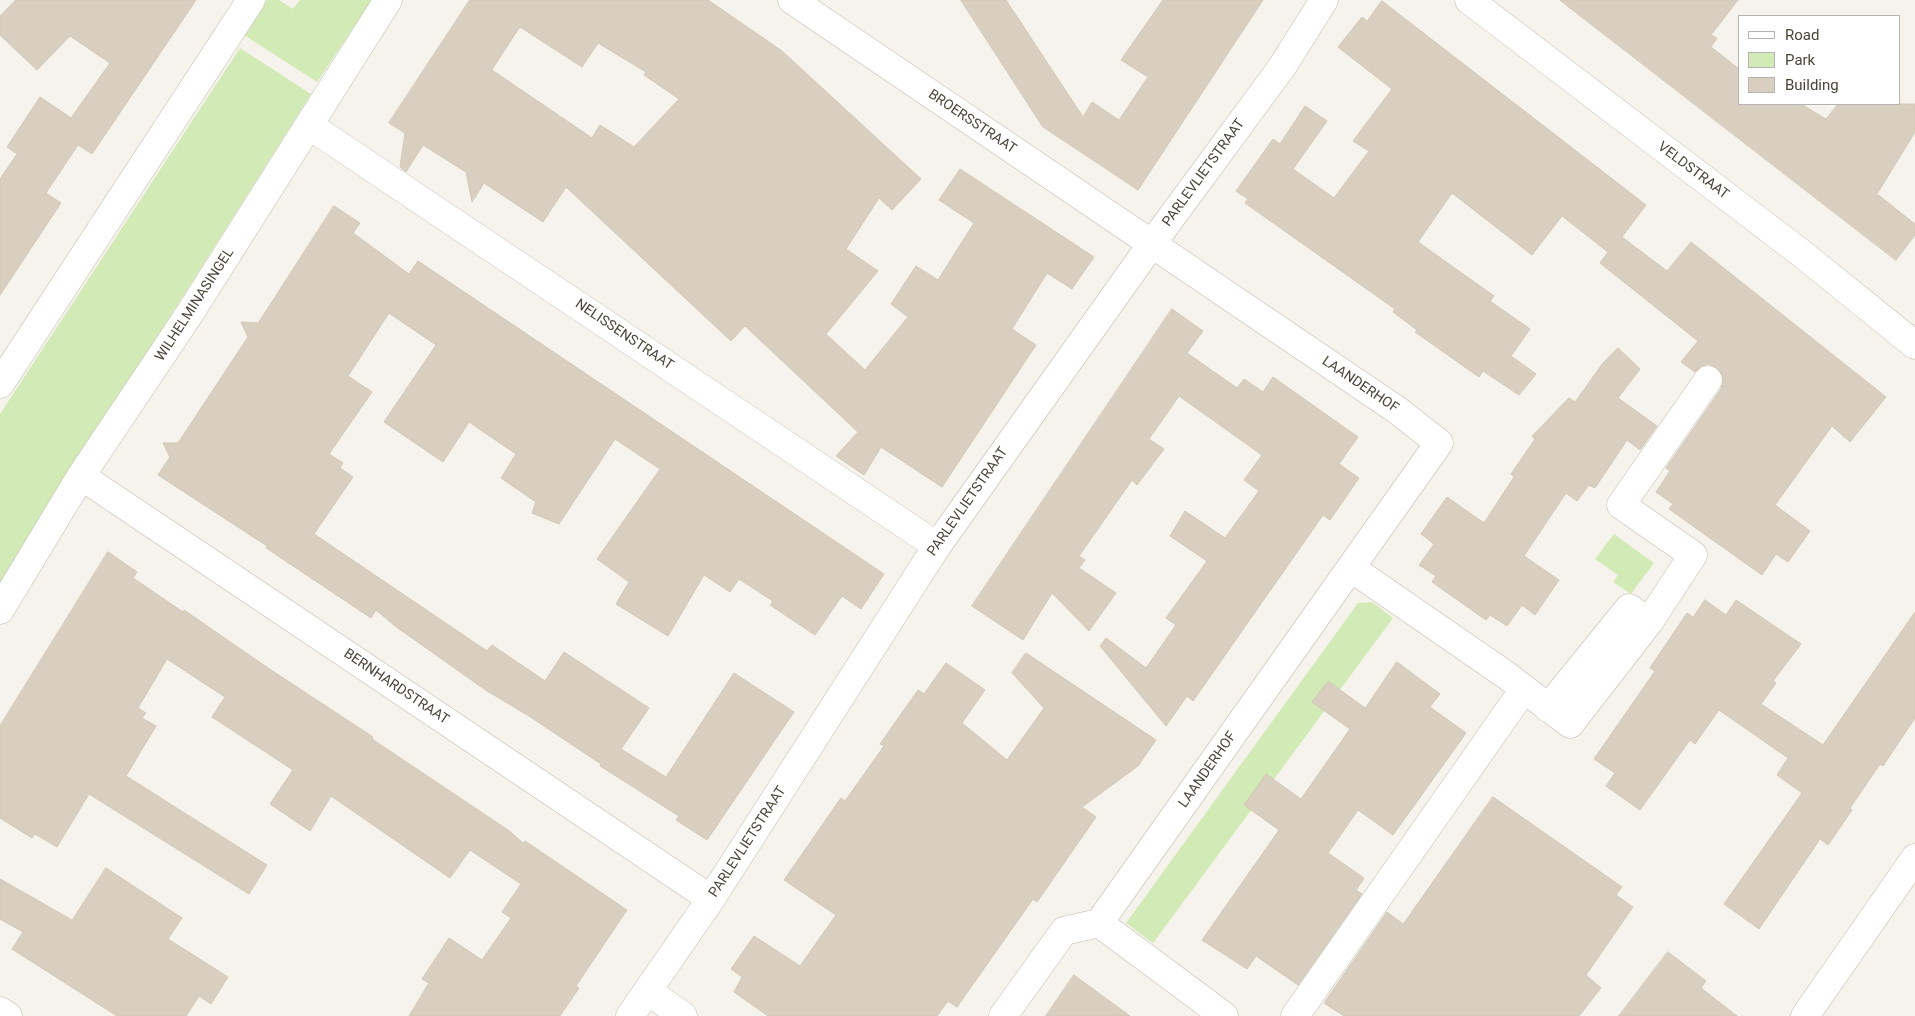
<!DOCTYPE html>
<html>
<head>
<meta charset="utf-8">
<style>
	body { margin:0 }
	#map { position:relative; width:1915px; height:1016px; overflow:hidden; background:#f6f3ec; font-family:Roboto,sans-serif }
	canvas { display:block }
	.legend { position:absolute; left:1738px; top:15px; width:162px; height:90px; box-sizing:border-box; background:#fff; border:1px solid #b7b4b0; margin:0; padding:6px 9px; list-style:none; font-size:15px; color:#4b4439 }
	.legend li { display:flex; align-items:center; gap:10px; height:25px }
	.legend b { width:25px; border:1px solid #b7b4b0 }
</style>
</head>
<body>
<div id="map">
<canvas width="1915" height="1016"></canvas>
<ul class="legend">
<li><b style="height:6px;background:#fff"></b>Road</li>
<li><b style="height:14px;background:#d2eab5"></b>Park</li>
<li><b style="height:14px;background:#d8cfc1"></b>Building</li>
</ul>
</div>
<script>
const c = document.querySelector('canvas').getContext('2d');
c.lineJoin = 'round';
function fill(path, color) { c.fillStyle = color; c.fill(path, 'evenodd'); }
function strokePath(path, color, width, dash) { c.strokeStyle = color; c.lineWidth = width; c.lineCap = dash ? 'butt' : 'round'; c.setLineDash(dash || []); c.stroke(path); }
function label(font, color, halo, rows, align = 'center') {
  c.font = font + ' Roboto,sans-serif'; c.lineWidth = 4.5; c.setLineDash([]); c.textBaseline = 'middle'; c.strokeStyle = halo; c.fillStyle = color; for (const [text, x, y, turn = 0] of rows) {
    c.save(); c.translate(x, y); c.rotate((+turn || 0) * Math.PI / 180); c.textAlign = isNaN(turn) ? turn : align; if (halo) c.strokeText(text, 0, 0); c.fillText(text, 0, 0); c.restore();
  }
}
fill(new Path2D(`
	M267,0h12l14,9 7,-9h72l-55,82 -73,-47z
	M240,48l71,46 -311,491v-171z
	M1614,534l40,29 -23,31 -18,-12 5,-7 -23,-16z
	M1372,602l21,16 -240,325 -27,-20 232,-320z`), '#d2eab5');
const building = new Path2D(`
	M16,0h180l-104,154 -14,-9 -32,48 15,10 -61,92v-116l17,-25 -10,-7 33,-50 31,21 39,-55 -40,-27 -33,34 -37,-35v-19z
	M470,0h238l74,51 139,128 -29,31 -13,-12 -33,51 32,22 -52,63 39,36 43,-53 -17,-13 25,-38 22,14 36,-57 -35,-23 21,-31 134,88 -22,32 -25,-16 -35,56 24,16 -94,142 -61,-40 -17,28 -28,-19 22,-24 -113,-106 -14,15 -165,-154 -23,35 -59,-39 -12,19 -6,-30 -43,-27 -17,27 -6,-5 5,-34 -16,-10zM520,27l62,40 16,-24 48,29 -2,3 35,24 -45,48 -34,-22 -8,13 -100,-68z
	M961,0h45l77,117 9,-15 27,18 29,-43 -27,-17 42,-60h100l-125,190 -95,-63z
	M1560,0h178l-27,35 6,3 -6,9 28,22v35h62l25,15 12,-15h77v28l-38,62 38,30v11l-19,25z
	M1382,1l264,204 -24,32 45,34 24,-29 195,155 -36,45 -18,-16 -57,79 35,26 -22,31 -12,-8 -14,21 -93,-66 4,-5 -17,-12 14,-21 -4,-3 55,-79 2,-7 -1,-8 -5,-6 -8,-4 -8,2 -6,6 -14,-10 17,-21 -98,-78 8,-11 -46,-36 -30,39 -80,-62 -34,49 76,54 -4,5 40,28 -19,27 25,18 -17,21 -36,-24 -4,6 -64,-45 2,-2 -24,-18 2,-3 -150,-106 3,-4 -12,-8 37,-52 7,5 25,-38 22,15 -34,48 41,29 35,-47 -16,-10 39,-52 -54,-42 24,-30 5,4z
	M334,206l26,17 -7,10 56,41 9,-13 466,313 -23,35 -19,-13 -27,39 -45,-30 3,-4 -34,-22 -9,13 -26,-17 -36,61 -52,-32 13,-22 -32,-23 63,-90 -45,-30 -56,85 -27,-11 4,-11 -35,-24 15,-24 -47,-32 -26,40 -59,-40 52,-77 -47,-32 -41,63 24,16 -43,62 14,9 -3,5 13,9 -39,57 173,117 5,-6 53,36 19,-29 85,56 -28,41 45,28 68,-104 60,39 -87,128 -31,-20 3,-4 -79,-50 1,-2 -72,-48 -42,-25 -92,-65 -19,-16 -5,8 -105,-70 1,-2 -109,-71 12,-18 -7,-14h15l70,-106 -7,-15 17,1z
	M1172,309l31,22 -16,22 50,35 7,-9 19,13 10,-15 85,60 -19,27 20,14 -29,42 -7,-5 -130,186 -6,-5 -21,30 -66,-80 6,-8 40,30 30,-43 -10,-7 41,-57 -37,-25 15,-25 40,27 34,-47 -15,-11 18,-25 -83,-59 -30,43 15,10 -27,36 -5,-5 -53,76 6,4 -6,8 37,25 -27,38 -37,-38 -29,47 -51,-34z
	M1618,348l22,21 -22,29 39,28 -17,24 -13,-10 -32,48 -6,-3 -12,16 -11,-8 -42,63 35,24 -24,35 -13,-10 -15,21 -17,-11 -4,5 -54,-38 4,-6 -17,-11 15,-21 -13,-10 26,-37 37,26 30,-46 -3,-3 24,-35 -3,-3 37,-38 6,4 28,-39z
	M108,552l29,20 -4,6 50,34 1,-2 84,58 105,69 -1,2 136,91 15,13 2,-2 102,69 -51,76 3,2 -19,28h-151l20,-33 -7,-4 27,-41 33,22 29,-42 -9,-6 19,-28 -51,-34 -20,28 -119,-82 -21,35 -40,-27 23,-34 -81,-53 13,-20 -58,-38 -29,49 8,5 -4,5 14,8 -30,50 141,89 -18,29 -160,-100 -32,53 -22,-13 -3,4 -32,-20v-92z
	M1705,600l21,15 10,-15 65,44 -28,37 3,2 -15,21 62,41 92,-133v106l-32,48 -3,-2 -30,44 2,2 -24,35 -8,-6 -61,90 -35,-25 78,-111 -25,-18 11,-17 -69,-48 -24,34 -5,-4 -50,70 -34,-24 9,-13 -21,-14 61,-88 -5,-3 37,-55 6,4z
	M1026,653l130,87 -18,26 -56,41 14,10 -59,85 -4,-3 -76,108 -9,-6 -11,15h-169l-34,-24 8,-15 -11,-8 23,-33 46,30 36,-51 -52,-35 57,-82 4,3 39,-55 -4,-2 38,-54 6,4 22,-31 39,27 -23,33 45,37 37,-52 -32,-35z
	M1397,662l43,32 -10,13 36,26 -73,102 -35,-25 -30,43 36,25 -8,12 6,4 -64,91 -42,-29 -9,13 -45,-29 77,-110 -35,-25 22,-31 35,25 49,-70 -38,-27 16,-21 37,27z
	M1493,797l129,90 -6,8 17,12 -47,68 15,13 -22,28h-235l-20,-13 63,-91 16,12z
	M106,868l76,50 -14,21 60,38 -17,27 -12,-8 -13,20h-69l-105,-67 11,-17 -23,-13v-40l72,41z
	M1668,952l38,29 -5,7 36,28h-118z
	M1074,975l56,41h-84z`);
fill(building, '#d8cfc1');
strokePath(building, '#d3c7b4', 1);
const minor = new Path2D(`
	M792,0l605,410 42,33 -340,480 -35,8 -61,85
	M1469,0l332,253 114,92
	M310,126l627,420
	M0,384l251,-384
	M81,476l630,423
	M1351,568l155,107 64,49 79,-102 44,-67 -72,-50 87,-125
	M0,610l81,-134 109,-163 198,-313
	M1548,708l81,-100 20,14
	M1099,923l125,93
	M648,991l35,25
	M0,1011l8,5
	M630,1016l81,-117 226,-353 214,-301 131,-178 42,-67
	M1295,1016l229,-327`);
const tertiary = new Path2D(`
	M1805,1016l110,-158`);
strokePath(minor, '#c2bbae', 29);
strokePath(tertiary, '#c2bbae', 29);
strokePath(minor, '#fff', 28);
strokePath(tertiary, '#fff', 28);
label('14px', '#4b4439', '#fff', [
	["BROERSSTRAAT",972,122,34],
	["VELDSTRAAT",1693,171,37],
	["PARLEVLIETSTRAAT",1204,173,-54],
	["WILHELMINASINGEL",195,305,-57],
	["NELISSENSTRAAT",624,335,34],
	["LAANDERHOF",1360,385,34],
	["PARLEVLIETSTRAAT",968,502,-55],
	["BERNHARDSTRAAT",396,687,34],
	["LAANDERHOF",1208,770,-55],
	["PARLEVLIETSTRAAT",748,842,-57]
]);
</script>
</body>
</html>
